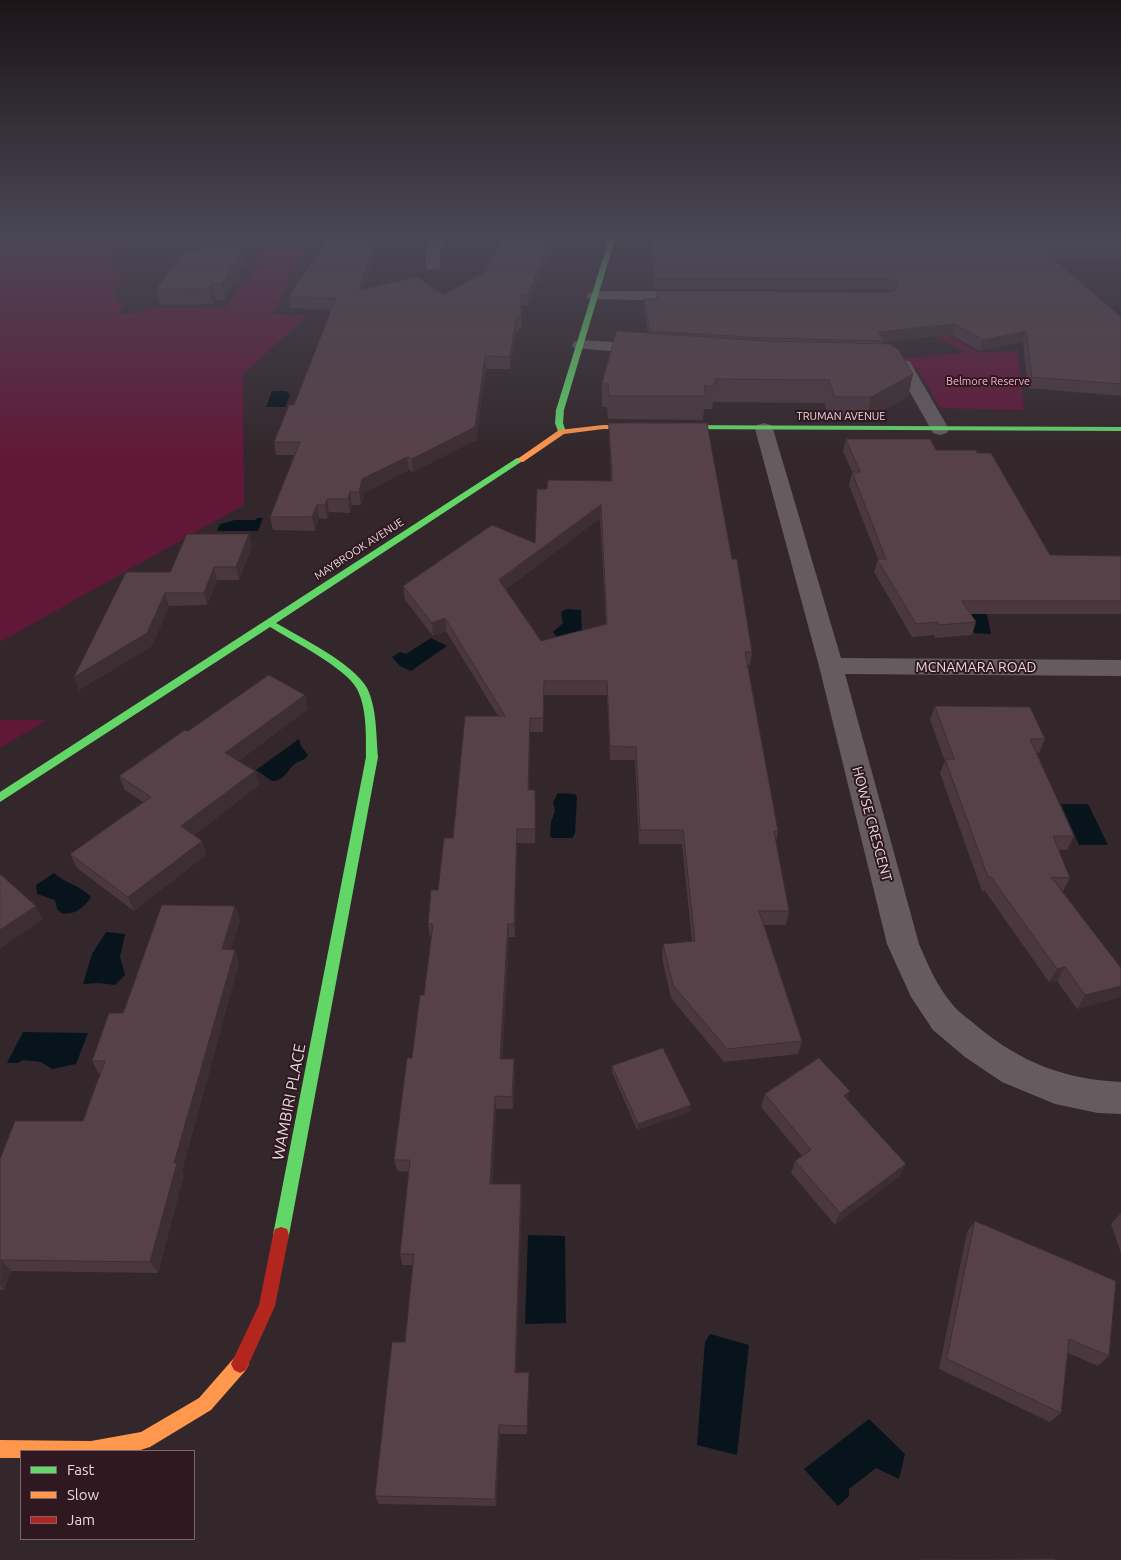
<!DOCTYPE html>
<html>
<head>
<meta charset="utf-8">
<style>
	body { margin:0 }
	#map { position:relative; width:1121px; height:1560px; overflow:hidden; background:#33272b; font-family:Ubuntu,sans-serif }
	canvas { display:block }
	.legend { position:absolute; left:20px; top:1450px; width:175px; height:90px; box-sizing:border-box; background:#2f1820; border:1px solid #79656b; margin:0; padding:6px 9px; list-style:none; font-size:15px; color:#e8d8dc }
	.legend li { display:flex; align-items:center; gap:10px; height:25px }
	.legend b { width:25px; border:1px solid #79656b }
</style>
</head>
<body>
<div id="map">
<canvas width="1121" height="1560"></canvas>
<ul class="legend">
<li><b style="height:6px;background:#63d668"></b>Fast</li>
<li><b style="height:6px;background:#ff974d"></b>Slow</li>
<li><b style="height:6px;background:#b3261e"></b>Jam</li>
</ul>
</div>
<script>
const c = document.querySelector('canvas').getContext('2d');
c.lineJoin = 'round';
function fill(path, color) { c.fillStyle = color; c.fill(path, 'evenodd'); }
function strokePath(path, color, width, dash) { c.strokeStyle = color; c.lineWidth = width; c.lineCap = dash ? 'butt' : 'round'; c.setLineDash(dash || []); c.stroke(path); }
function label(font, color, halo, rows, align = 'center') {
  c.font = font + ' Ubuntu,sans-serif'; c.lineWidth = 4; c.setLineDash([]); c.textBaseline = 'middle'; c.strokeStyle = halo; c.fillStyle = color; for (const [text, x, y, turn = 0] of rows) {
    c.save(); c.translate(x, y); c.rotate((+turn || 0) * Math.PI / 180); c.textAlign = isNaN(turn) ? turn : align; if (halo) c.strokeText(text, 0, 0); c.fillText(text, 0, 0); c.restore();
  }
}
fill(new Path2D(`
	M0,239h122l2,3 -13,20 13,13 -11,19 10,12 -4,8h11l28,-7 68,1 11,-20 11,-6 19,-36h40l-35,68 36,1 -65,59 1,131 -244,137z
	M909,312l70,41 39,-2 6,59 -84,-2 -22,-38 -20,-11 68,-6 -69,-40z
	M0,720h47l-47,28z`), '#611838');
fill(new Path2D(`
	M272,391h14l4,4 -5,12h-19z
	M258,518h5l-5,13h-41l3,-7 15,-4h20z
	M985,604l6,30 -17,-1 -7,-17z
	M567,609l14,1 1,26 -24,3 -5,-7 10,-9 -2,-11z
	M431,638l16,8 -36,25 -11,-5 -8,-9 8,-5 6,2z
	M299,739l2,7 7,9c-4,6 -8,5 -13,9 -9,7 -10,17 -23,17l-16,-11z
	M558,793l17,1 2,3 -2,37 -3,4h-19l-3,-2 1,-14 4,-11 -2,-9z
	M1061,804h27l20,41h-29z
	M54,873c10,10 26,12 37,24 -6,10 -17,19 -30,16l-4,-4 -2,-9 -18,-6 -1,-9z
	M106,932l19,2 -5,23 5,18 -10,10 -16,-2 -16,1 9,-30z
	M23,1032l65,1 -12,31 -24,5 -11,-7 -18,-2 -5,3h-11z
	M528,1235l37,1 1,87 -41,1z
	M710,1334l39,11 -12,110 -40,-10 8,-103z
	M869,1419l36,35 -6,25 -23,-11 -27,21v7l-11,10 -34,-37z`), '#08141b');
fill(new Path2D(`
	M431,239h14l-5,11v17l-2,3h-10c-5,-10 -1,-21 3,-31z
	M594,291h100l5,2 3,3 -3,3 -5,2 -105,-2 -3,-3 3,-3z
	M580,340l68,4 6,2 2,3 -2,3 -6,2 -74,-6 -2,-3 2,-3z
	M884,353l26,9 39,67 -2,4 -7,2 -7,-2 -36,-64 -19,-7 -2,-4 2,-4z
	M764,423l7,2 2,4 68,229 280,2v16l-276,-2 74,270c9,21 18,42 33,60 7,9 17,15 26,23 44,36 86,52 143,55v32l-23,-1 -43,-9 -53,-22 -37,-25 -32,-27 -22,-33 -24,-53 -68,-278 -64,-237 2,-4z`), '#665c5f');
fill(new Path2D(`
	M609,239h6l-51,171 -1,13 3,9 -7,2 -4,-11 1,-13z
	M668,425l453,2v4l-450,-2h-3z
	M517,458l7,2 -248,163c24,14 78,41 91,65 10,20 9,47 11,69l-89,478 -2,6 -6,2 -6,-2 -2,-6 93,-478c0,-21 1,-49 -9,-68 -11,-21 -66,-49 -87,-62l-270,175v-10z`), '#63d668');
fill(new Path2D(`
	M603,425h68l4,2 -4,2h-68l-39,5 -41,28 -7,-2 43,-30z
	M240,1355l6,3 3,6 -3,6 -35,40 -61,37 -13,4h-116v7h-21v-18l91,1 50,-9 58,-34 35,-40z`), '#ff974d');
fill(new Path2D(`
	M281,1227l6,2 2,6 -14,71 -29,64 -6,3 -6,-3 -3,-6 28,-59 14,-70 2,-6z`), '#b3261e');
fill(new Path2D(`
	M328,239h53l-17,49 79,7 43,-24 17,-32h50v6l-25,61 -7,-1 1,23h-3l-1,3h-2l-6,38h-24l-10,71 -63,32 -4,-2 -45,23 -3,12h-9l-2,8 -21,-1 -2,7 -8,-1 -4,13 -42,-1 -3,-13 24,-62h-18l-2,-13 20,-37 37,-95 -41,-2 -2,-11z
	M657,239h464v22l-66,-1 66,57v79l-93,-8 -5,-46 -43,9 -28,-16 -68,7 -1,2 30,30 -5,22 -42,24h-35l-7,-17 -111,-1 -1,7h-8l-1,11 -95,-1 -1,-12h-5v-23l46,-51 -4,-24v-10h12l1,-8 231,1 3,-1 -5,-2h-231l-5,-39v-10h7z
	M246,262l-21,38h-9l-3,4 -53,1 -4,-15z
	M609,423l123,136 20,93 -2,13h-2l30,166 -2,12 13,68 -3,14h-22l38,116 -4,13 -74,8 -53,-64 -9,-40 1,-14 29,-3 -10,-97h-43l-4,-84h-25l-3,-65h-63l-1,37h-13l-1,58 7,14 -1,39h-18l-2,94h-6l-7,122h12l1,12 -2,38h-17l-4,75h29l1,11 -6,178 13,-1v10l-2,52h-27l-4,72 -117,-2 -4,-8 30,-154 8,-77h-11l-2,-11 9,-82 -12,-1 -3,-11 30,-165 7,-58h-1l-2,-13 25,-86 45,-122 -52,-85 -13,5 -28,-36 -2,-14 132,-43 12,-54 64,-8 -2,-46zM600,518l6,106 -65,17 -35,-52z
	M846,439l90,11 114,105 71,1v58h-150l5,8 -4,13 -37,3 -1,-3 -22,2 -38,-65 4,-13 -29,-74 3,-13 -9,-21z
	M252,546l-13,34h-22l-10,25 -38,1 -17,40 -73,44 -5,-13 96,-105z
	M305,695l3,14 -70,52 17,10 4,14 -65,50 13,19 -73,57 -57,-43 -7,-14 73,-52 -18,-12 -6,-14 69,-45z
	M935,706l110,33 -6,14h-3l38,83 -7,14h-9l12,28 -7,13h-1l59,77v29l-44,12 -20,-28 -8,1 -64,-91h-3l-42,-118 5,-12 -15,-41z
	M235,906l5,14 -9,29 4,1 4,13 -57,208 2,4 -26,98 -147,-2 -7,19h-4v-131l83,-38 17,-47h-1l-7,-13 31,-48z
	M612,1066l78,46 -53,18 -25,-58z
	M765,1094l82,5 53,77 -65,49 -44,-52 4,-12 7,-5 -41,-49z
	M1121,1213v40l-10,-29z
	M975,1221l134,135 -11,10 -30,-13 -7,60 -11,9 -111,-53 28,-137z`), '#4b383f');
fill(new Path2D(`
	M376,239h5l-21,62 -1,-11z
	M551,239h2v6l-25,61v-12z
	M243,247l3,15 -21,38 -3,-16z
	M212,284l4,16 -3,4 -4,-16z
	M516,319v12l-6,38v-12z
	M955,324l-3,11 -68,7v-1l-6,-9z
	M1026,331l-3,11 -43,9 3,-11z
	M485,356l1,13 -10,71 -63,32 -1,-13z
	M913,374l-5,22 -42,24 5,-23z
	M407,457l2,13 -45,23 -3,12 -2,-13 3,-13z
	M350,492l2,13 -2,8 -2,-14z
	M327,499l2,13 -2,7 -2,-14z
	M317,505l2,13 -4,13 -3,-14z
	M601,505l-1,13 -100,75 -1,-13z
	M249,534l3,12 -13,34 -3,-13z
	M214,567l3,13 -10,25 -3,-12z
	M165,593l4,13 -17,40 -73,44 -5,-13z
	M445,618l1,13 -13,5 -1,-13z
	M544,681v14l-1,37v-14z
	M305,695l3,14 -79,58 -4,-14z
	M530,718v14l-2,71v-13z
	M255,771l4,14 -72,55 -6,-14z
	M535,790l1,14 -1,39z
	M517,829v14l-2,94 -1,-13z
	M202,841l5,13 -73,57 -6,-14z
	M36,906l7,13 -43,30v-19z
	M235,906l5,14 -13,42 -5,-13z
	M508,924l1,13 -8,134 -1,-12z
	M235,950l4,13 -57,208 2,4 -26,98 -8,-11 24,-99z
	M1065,967l-8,14 -8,1 8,-13z
	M1121,986v11l-44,12 8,-14z
	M514,1059l1,12 -2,38 -1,-12z
	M850,1091l-5,13 -1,-8z
	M495,1096l1,13 -5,86 -1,-11z
	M691,1105l-1,7 -53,18 1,-6z
	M906,1164l-6,12 -65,49 5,-12z
	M521,1184l1,11 -6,187 -1,-9z
	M1,1260l10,11 -7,19 -4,-5z
	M529,1372v10l-2,52v-8z
	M499,1425l1,9 -4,72 -1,-7z`), '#3d2e33');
const building = new Path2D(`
	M328,239h48l-17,51 58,-13 26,18 43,-24 17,-32h48l-23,55h-7v22h-3v3h-2l-6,38 -25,-1 -10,71 -63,32 -5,-2 -45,22 -3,13h-9l-2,7h-21l-2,6h-8l-5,12h-42l30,-75h-26l15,-37h5l42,-107 -48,-1z
	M659,239h462v12l-78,-1 78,67v67l-89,-7 -6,-46 -43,9 -28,-16 -77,8 6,9 -119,-3 -115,-7 -6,-32h14l-1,-8 231,1 7,-2 3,-4 -3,-5 -7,-2h-233l-5,-39h9z
	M202,247h41l-21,37h-10l-3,4 -53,2 25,-37h7l2,-3h10z
	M617,331l149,10 124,3 8,5 15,25 -42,23h-36l-6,-17 -114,-1v7h-11l2,10h-97l-1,-12h-6z
	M609,423h98l25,136h5l15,93h-7l33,179h-4l15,80h-30l43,130 -75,8 -54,-64 -10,-41 32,-3 -12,-111h-43l-4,-83 -26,-1 -3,-65h-63l-1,37h-13l-2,72h7v39h-18l-3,95h-6l-8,135h14l-2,38 -17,-1 -5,88h31l-6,189 14,-1 -2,54 -28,-1 -4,74 -120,-3 17,-154h13l9,-88h-14l10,-94h-16l13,-102h5l8,-63h4l9,-71h-5l3,-34h7l6,-52h9l12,-122h40l-60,-98 -13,5 -29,-37 89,-61 43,18 2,-54h10l1,-9 64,1zM601,505l6,119 -66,17 -42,-61z
	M846,439h84l6,11h40l1,3h14l59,102 71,1v45h-159l14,21 -37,3 -1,-3 -22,2 -39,-65h9l-34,-87h8z
	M187,534h62l-13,33h-22l-10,26h-39l-18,40 -73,44 52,-105h44z
	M269,675l36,20 -80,58 30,18 -74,55 21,15 -74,56 -58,-43 81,-57 -32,-21 66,-46 3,1z
	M935,706l95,1 15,32h-15l44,97h-21l17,42 -19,-1 70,91v18l-36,9 -20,-28 -8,2 -66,-92h-3l-43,-118h9z
	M0,874l36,32 -36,24z
	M162,905l73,1 -13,43 13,1 -61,213h3l-27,99 -149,-2 -1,2v-103l15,-38h68l22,-60h-13l17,-48h14z
	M663,1048l28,57 -53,19 -26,-58z
	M819,1058l31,33 -6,5 62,68 -66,49 -45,-52 16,-11 -46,-56z
	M975,1221l141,60 -7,75 -40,-17 -8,74 -114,-54z
	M1055,1559v1h-136z`);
fill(building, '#574149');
strokePath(building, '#3d2e33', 1);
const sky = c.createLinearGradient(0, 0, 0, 457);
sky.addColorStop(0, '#1c1518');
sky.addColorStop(0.52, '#4a4755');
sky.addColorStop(1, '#4a475500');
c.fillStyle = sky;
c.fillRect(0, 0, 1121, 457);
label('11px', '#fdb0c9', '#2f1820', [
	["Belmore Reserve",988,381]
]);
label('11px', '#e8d8dc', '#2f1820', [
	["TRUMAN AVENUE",841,416],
	["MAYBROOK AVENUE",359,549,-33]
]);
label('14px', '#e8d8dc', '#2f1820', [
	["MCNAMARA ROAD",976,667],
	["HOWSE CRESCENT",872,824,75]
]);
label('16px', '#e8d8dc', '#2f1820', [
	["WAMBIRI PLACE",289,1102,-79]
]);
</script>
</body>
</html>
